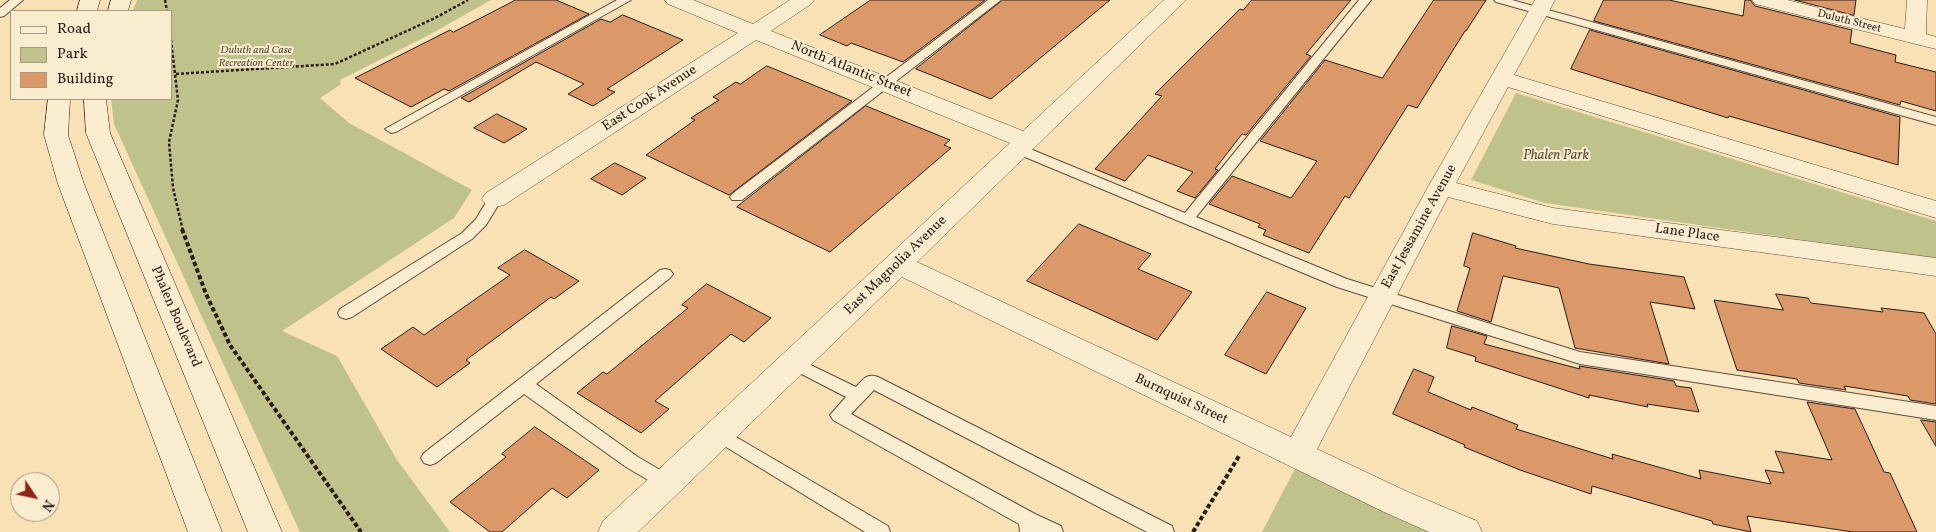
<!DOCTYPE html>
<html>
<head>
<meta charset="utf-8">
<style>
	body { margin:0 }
	#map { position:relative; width:1936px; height:532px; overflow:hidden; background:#f8e1b5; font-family:Vollkorn,serif }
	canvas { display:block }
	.legend { position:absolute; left:10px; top:10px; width:162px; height:90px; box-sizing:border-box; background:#faeccf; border:1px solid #a79986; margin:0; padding:6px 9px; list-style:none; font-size:15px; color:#2b1d18 }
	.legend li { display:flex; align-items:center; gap:10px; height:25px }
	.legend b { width:25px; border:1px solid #a79986 }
	.north { position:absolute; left:10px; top:472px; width:50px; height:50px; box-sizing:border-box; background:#faeccf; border:1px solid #a79986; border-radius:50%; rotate:124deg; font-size:14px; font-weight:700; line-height:20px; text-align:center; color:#2b1d18 }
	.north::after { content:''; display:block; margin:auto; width:18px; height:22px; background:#8f2418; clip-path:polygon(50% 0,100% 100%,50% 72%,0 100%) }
</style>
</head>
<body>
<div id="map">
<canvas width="1936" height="532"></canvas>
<ul class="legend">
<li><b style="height:6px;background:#faeccf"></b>Road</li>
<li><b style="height:14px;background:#c0c28b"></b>Park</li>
<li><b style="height:14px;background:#db9869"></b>Building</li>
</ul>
<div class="north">N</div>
</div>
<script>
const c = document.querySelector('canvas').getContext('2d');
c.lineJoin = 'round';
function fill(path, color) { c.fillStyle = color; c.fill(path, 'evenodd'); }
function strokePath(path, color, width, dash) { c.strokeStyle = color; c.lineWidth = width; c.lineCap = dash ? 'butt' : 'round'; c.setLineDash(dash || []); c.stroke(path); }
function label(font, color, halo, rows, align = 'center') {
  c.font = font + ' Vollkorn,serif'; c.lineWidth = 4; c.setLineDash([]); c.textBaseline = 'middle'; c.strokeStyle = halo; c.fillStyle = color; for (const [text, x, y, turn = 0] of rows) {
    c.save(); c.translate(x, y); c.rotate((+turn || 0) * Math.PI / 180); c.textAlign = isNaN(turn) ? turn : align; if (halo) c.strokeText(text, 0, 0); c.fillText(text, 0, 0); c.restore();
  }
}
fill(new Path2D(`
	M137,0h354l-64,36 -87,44 1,4 -21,14 29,25 123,67 -18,28 -172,113 55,25 60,104 53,72h-150l-186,-408 -3,-25h60v-88h-38z
	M1516,93l420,128v38l-391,-56 -74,-23z
	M1298,463l143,69h-179z`), '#c0c28b');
const building = new Path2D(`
	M516,0h40l33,14 -140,77 -5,-2 -33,18 -56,-29 95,-48 3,2z
	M871,0h114l-82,62 -52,-19 -4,3 -27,-11z
	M1003,0h107l-119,99 -75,-30z
	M1252,0h99l-45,54 5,2 -65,79 -4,-1 -27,35 3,1 -23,28 -18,-7 16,-19 -45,-17 -23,26 -30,-12 67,-73 -7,-2 85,-85 3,1z
	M1434,0h52l-20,31h-1l-48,77 -9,-3 -59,93 -4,-2 -36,57 -46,-18 3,-5 -8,-3 2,-3 -51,-20 23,-28 59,22 26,-37 -57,-20 65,-81 57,18z
	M1604,0h65l74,16 2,-16h5l5,6 97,24 -2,13 46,12 -1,7 41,10v39l-35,-10 -1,4 -306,-84z
	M1795,0h61l-2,15z
	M623,15l60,25 -76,49 8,3 -22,14 -25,-12 16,-10 -48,-22 -67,40 -8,-4 140,-79 9,3z
	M1590,30l310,87 -2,48 -169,-49 -1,2 -157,-49z
	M767,66l85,35 -123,94 -83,-40 49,-35 -4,-2 28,-18 -6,-3 23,-15 4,2z
	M866,106l84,34 -6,5 7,3 -121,104 -93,-45z
	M497,114l30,15 -23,14 -30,-15z
	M615,163l31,15 -24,17 -31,-16z
	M1079,224l72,30 -13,15 54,23 -35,48 -130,-59z
	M1473,233l43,13 -1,2 74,16 95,13 11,32 -45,-7 19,62 -94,-16 -16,-60 -56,-12 -12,46 -34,-11 13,-43 -6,-2z
	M525,250l54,31 -25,18 -3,-2 -85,63 4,3 -33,24 -56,-38 32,-22 11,8 86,-60 -12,-7z
	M707,284l64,34 -27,24 -13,-8 -76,67 14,8 -28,24 -64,-40 26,-21 4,2 81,-66 -6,-3z
	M1267,292l39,16 -40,66 -41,-19z
	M1776,294l32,4 3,5 72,9 -2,-4 43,5 12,21v70l-26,-4 -2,-4 -64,-10 2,4 -47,-7 -2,-4 -60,-9 -23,-70 69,10z
	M1452,326l35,10 -3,8 96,25 -1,-3 95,15 2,5 15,2 8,24 -52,-8 1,3 -59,-12v3l-114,-37 1,-4 -29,-9z
	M1414,369l20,8 -6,15 43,18 1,-3 46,18 -2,4 97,30 -1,-5 89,25 -2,-9 72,14 -6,-14 19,3 -9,-22 57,9 -25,-58 48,7 29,63 6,1 27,59h-64l-106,-16 4,16 -38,-8 -1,-3 -120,-35 -1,8 -71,-24 -56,-23 1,-2 -72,-31z
	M1921,420l15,2v24z
	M535,427l64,43 -32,28 -15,-10 -50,44h-12l-40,-30 56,-45 -4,-3z`);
fill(building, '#db9869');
strokePath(building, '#2b1d18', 1);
const service = new Path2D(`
	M10,0h13l-19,16 -4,1v-9z
	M617,0h14l-235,132 -5,1 -6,-4z
	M988,0h13l-259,200h-10l-2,-3 2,-3z
	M1359,0h12l-175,217 151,62 233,73 356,54v14l-356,-56 -243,-77 -324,-135 -2,-3 7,-4 5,1 162,67z
	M1494,0h18l424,117v8l-440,-123z
	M495,195l5,1 2,3 -16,26 -14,14 -120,78 -6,2 -6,-2 -2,-4 2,-4 122,-76 14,-14 14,-23z
	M665,269l5,1 3,4 -3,4 -134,106 102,73 34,20 3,5 -3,5 -6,3 -6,-3 -34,-20 -102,-73 -88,69 -6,2 -6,-2 -3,-5 3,-5 236,-183z
	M794,357l62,30c7,-8 11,-14 22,-10l294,149 2,6h-27l-273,-142 -23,24 184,100 26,12 2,6h-43l-1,-8 -186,-104 -3,-5 16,-18 -58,-30 -2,-4 2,-4z
	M719,427l169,99 2,6h-25l-152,-93 -3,-5 3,-5z`);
const minor = new Path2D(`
	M665,0h28l60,24 37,-24h24l-3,4 -40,27 252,100 141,-131h22l-269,262 374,175 137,-250 107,-187h20l-41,75 422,126v17l-428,-131 -52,96 97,25 383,50v18l-383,-52 -105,-27 -131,252 91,43 69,29 5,11h-53l-45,-20 -482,-235 -264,255h-40l5,-11 407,-378 -254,-103 -252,165 -9,2 -9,-2 -4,-6 4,-6 252,-160 -70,-29z
	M1752,0h35l118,29 2,-29h20l-1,34 10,3v12l-181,-45z`);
const secondary = new Path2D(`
	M80,0h20l-3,11h-20z
	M111,0h20l-3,11h-20z
	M48,99h22l-2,36 16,49 138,348h-34l-130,-348 -14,-49z
	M84,99h22l4,34 172,399h-34l-162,-399z`);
strokePath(service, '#5e4e3f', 2);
strokePath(minor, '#5e4e3f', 1);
strokePath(secondary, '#2b1d18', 1);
strokePath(new Path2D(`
	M165,0l2,11
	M171,40l7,60 -9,42 4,46 10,43
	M176,74l159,-10 100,-46 33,-18`), '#2b1d18', 2.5, [3, 2]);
strokePath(new Path2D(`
	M182,229l24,65 24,51 131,187
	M1193,532l46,-76`), '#2b1d18', 4, [4.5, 2.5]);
fill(service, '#faeccf');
fill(minor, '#faeccf');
fill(secondary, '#faeccf');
label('11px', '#2b1d18', '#faeccf', [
	["Duluth Street",1849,22,14]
]);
label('italic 11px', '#584f3a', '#faeccf', [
	["Duluth and Case",256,51],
	["Recreation Center",256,64]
]);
label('14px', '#2b1d18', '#faeccf', [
	["North Atlantic Street",851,70,22],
	["East Cook Avenue",650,99,-33],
	["East Jessamine Avenue",1420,227,-61],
	["Lane Place",1687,234,8],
	["East Magnolia Avenue",896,266,-44],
	["Phalen Boulevard",175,317,67],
	["Burnquist Street",1181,400,25]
]);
label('italic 14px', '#584f3a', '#faeccf', [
	["Phalen Park",1556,156]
]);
</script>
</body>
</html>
